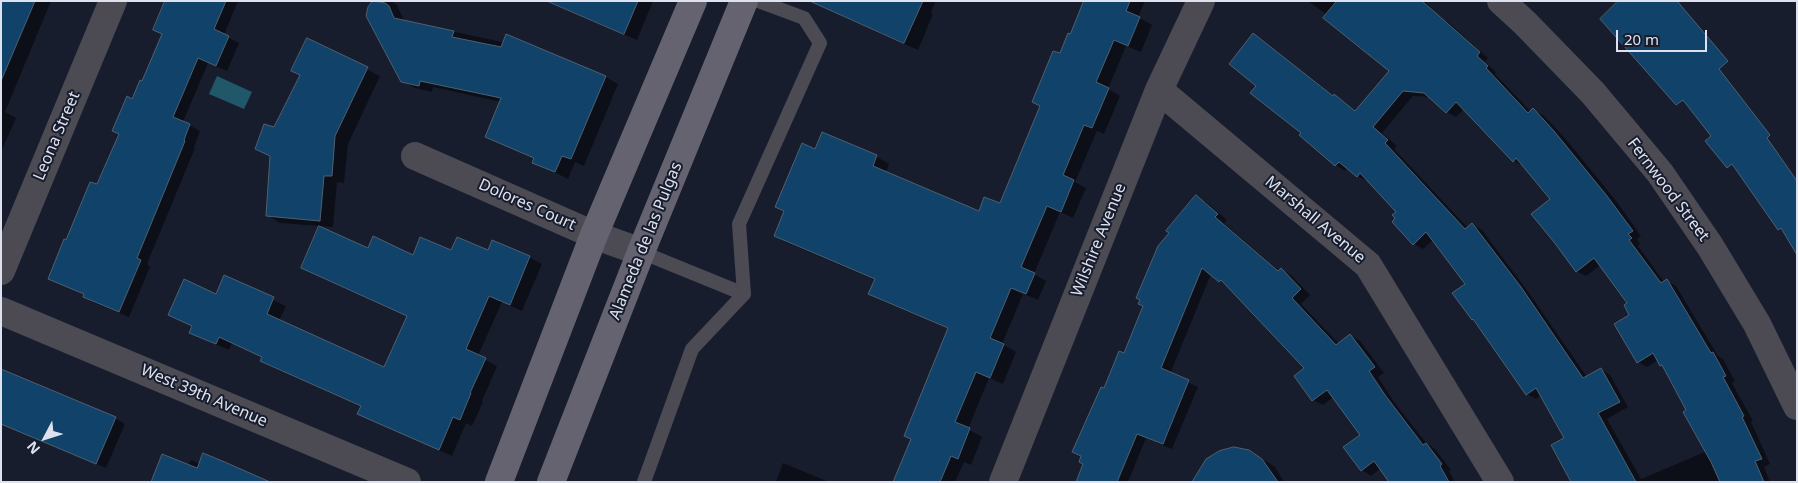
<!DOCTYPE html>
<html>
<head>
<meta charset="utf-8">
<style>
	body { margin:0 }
	#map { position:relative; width:1798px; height:483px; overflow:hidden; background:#181d2e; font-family:"Noto Sans",sans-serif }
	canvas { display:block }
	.frame { position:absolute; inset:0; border:2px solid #dee2ee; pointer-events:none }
	.north { position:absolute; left:20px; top:413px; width:50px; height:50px; -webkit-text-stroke:4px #181d2e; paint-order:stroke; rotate:230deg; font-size:14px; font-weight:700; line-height:20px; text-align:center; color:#dee2ee }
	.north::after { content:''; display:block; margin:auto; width:18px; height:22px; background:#dee2ee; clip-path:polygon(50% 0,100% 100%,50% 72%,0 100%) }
	.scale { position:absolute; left:1616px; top:30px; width:91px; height:22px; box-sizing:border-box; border:2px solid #dee2ee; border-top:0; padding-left:6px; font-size:15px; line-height:18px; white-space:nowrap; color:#dee2ee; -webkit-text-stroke:4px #181d2e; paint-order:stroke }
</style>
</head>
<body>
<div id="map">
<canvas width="1798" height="483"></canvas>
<div class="frame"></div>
<div class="north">N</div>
<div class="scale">20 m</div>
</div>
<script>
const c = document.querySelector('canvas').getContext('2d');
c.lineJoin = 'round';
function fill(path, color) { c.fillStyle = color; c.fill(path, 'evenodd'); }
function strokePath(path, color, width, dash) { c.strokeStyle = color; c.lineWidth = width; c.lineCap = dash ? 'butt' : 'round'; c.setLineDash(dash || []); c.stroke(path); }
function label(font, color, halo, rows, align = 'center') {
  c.font = font + ' "Noto Sans",sans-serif'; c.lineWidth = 4; c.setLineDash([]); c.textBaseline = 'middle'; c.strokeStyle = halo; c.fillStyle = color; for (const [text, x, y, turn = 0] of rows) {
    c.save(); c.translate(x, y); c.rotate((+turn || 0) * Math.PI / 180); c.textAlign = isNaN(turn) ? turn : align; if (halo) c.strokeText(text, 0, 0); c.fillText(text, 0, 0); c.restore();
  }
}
fill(new Path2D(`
	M217,76l35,16 -8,17 -35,-15z`), '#215869');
fill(new Path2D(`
	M1,1h50l-46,111 11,6 -15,34z
	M174,1h64l-14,34 15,8 -12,28 -19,-8 -25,59 17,9 -6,16 1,1 -48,116 3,3 -21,50 -35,-14 -10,-6 1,-2 -36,-17 17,-36 32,-56 35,-86 10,-17 20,-49z
	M378,1h13l6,4 7,16 140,30 62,26 12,7 -34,82 -9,-4 -7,17 -34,-17 1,-3 -49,-22 15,-35 -68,-15 -1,5 -17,-4 -13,-7 -36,-68 6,-9z
	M545,1h108l-16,39z
	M833,1h103l-5,11 2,2 -15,36 -76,-34 -13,-7z
	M1085,1h60l-7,16 14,8 -11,27 -15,-6 -18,43 12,7 -16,38 -7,-3 -22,51 11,6 -13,30 -13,-6 -26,62 12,7 -8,19 -15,-6 -21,50 14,8 -13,32 -14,-6 -21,51 14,8 -11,28 -7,-3 -9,20h-60l17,-43 37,-110 -67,-28 -13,-7 6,-14 -88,-37 -12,-7 48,-102 54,23 12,7 -3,9 93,39 22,-7 40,-98 19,-52 11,-19z
	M1308,1h117l14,16 9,5 40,36 -3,4 11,10 -1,2 36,38 2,-2 10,5 21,22 53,65 24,34 -4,3 3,5 -2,2 26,36 3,-1 9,5 42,70 5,3 12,22 -3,2 21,38 -2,1 19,42 -6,3 6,15h-180l-49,-87 -5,4 -9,-5 -61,-110 -33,-44 -10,9 -9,-5 -17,-32 -29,-32 -1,1 -10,-5 -9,-8 -3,3 -9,-6 -36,-30 2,-2 -48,-98 9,5 71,56 10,5 13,11 34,-41 -64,-56zM1413,96l18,1 16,15 9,5 8,-8 50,52 9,5 28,33 25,72 10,5 15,-11 27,39 10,58 9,5 11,-7 6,7 43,84 -66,28 -34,-60 21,-12 -18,-32 -9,-6 -14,8 -58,-84 -47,-63 -10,-5 -4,3 -74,-79 3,-3 -15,-13z
	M308,40l72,36 -32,68 -4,39 -7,-1 -4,45 -53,-4 -13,-8 5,-58 -16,-8 19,-21 26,-53z
	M1196,197l10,5 21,18 -3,3 55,48 2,-2 10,6 19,20 -9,9 38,40 11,-9 10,6 24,32 -6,4 16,25 33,42 8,5 16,21 -2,1 6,11h-64l-10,-14 -10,8 -9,-6v-35l-28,-38 -11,8 -10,-5 -7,-32 -77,-82 -18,-12 -41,100 28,13 -26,62 -26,-11 -18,44h-51l7,-18 -2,-7 -8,-5 51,-97z
	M368,250l45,6 39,-4 37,-1 40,6 13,7 -20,47 -20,-9 -24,54 19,10 -15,35 1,1 -11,24 -6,-3 -14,33 -81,-36 -12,-7 3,-6 -88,-39 -12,-7 1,-4 -31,-14 -3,7 -26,-11 -12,-7 2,-5 -23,-12 46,-20 9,-18 61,29 -7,15 105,47 24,-51 -93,-42 -13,-7z
	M115,418l10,6 -19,44 -105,-44z
	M1249,451l26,16 9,15h-87z
	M191,460l9,4 67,18h-115l36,-16z
	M783,463l46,19h-53z`), '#0007');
const building = new Path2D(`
	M1,1h34l-34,80z
	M165,1h61l-12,28 15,7 -13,30 -18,-8 -25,59 17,7 -6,16 1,1 -48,117 4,2 -22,52 -36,-15 1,-3 -36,-15 16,-40 2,1 24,-58 7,2 22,-50 -7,-3 15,-35 5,3 8,-19 2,1 20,-47 -9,-4z
	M373,1l12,2 4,3 5,12 60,13 -2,6 49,10 5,-13 100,42 -35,83 -9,-3 -7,16 -23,-9 2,-5 -49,-21 16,-39 -81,-17 -1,5 -18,-4 -35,-66 2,-9z
	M547,1h91l-14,33z
	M810,1h113l-19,42z
	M1084,1h46l-4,10 14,6 -12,29 -14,-6 -18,42 13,6 -17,40 -8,-3 -21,50 11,5 -13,32 -14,-6 -26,61 14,6 -9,21 -15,-6 -21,50 14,6 -14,34 -14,-6 -21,50 15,6 -12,31 -7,-3 -11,26h-47l18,-43 -7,-3 44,-108 -80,-34 7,-15 -101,-43 10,-25 -9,-4 27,-64 13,6 7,-17 55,23 -4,11 106,45 5,-14 16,6 40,-97 -8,-4 21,-51 7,2 8,-20 2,1z
	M1337,1h85l58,51 -3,4 11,10 -2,2 42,45 5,-5 21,23 53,65 26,35 -5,3 4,4 -3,2 32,43 6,-4 44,74 2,-1 13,24 -3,1 21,39 -2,1 20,42 -7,2 9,21h-44l-9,-20 -28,-50 3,-2 -24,-45 -2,1 -7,-13 -16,10 -23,-39 15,-9 -5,-10 3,-2 -33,-45 -18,14 -22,-30 -23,-28 19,-15 -34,-41 -3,4 -57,-60 -10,11 -22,-20 -21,-2 -30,36 15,13 -3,3 80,86 7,-6 49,64 62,91 18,-10 19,34 -22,11 38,69h-65l-20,-37 13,-7 -28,-50 -10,7 -53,-76 -1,1 -20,-27 13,-9 -39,-52 -13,13 -21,-23 3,-4 -3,-3 4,-3 -36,-39 -3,4 -18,-15 -4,4 -36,-31 2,-2 -51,-40 6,-7 -27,-22 24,-31 80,63 1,-2 21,17 34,-40 -66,-53z
	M1618,1h59l51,60 -9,8 51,66 -3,3 30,43v74l-16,-27 -3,2 -46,-66 -5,4 -22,-27 6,-5 -28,-36 -7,5 -76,-86z
	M307,38l61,29 -33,69 -3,40h-8l-4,45 -54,-5 4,-60 -15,-7 9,-25 10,3 26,-52 -9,-4z
	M1196,195l22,19 -3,3 63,54 3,-3 20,21 -9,9 44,47 14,-11 25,33 -6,4 16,24 38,50 3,-2 16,21 -2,2 9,16h-60l-15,-21 -13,10 -18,-24 17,-12 -33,-45 -15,11 -18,-25 10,-8 -83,-88 -2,2 -17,-14 -41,100 28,12 -26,64 -26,-10 -20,48h-41l7,-18 -4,-2 2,-6 -9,-4 29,-65 3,1 15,-37 5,2 19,-47 -5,-2 2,-4 -4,-2 22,-52 11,-13 -3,-2z
	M319,226l49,22 5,-12 40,19 7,-18 31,13 6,-13 31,13 4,-10 38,16 -20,49 -21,-9 -23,53 20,9 -16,35h1l-11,27 -7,-3 -14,33 -82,-36 4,-8 -101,-45 2,-4 -43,-20 -3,7 -27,-11 3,-7 -24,-11 16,-36 32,15 8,-19 50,22 -7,17 117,53 23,-51 -106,-48z
	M1,369l115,48 -20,47 -95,-40z
	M1234,447l15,3 13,9 16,23h-86l14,-23 13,-8z
	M203,453l24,10 43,19h-119l11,-28 35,14z`);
fill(building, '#11436a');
strokePath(building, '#4e6070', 1);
strokePath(new Path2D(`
	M641,252l103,42 -52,55 -48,133
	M744,294l-5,-70 81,-181 -16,-25 -46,-17`), '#4c4a53', 14);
strokePath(new Path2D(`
	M1501,1l24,22 68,70 67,80 50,73 47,78 40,82
	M1159,90l209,175 132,217
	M415,156l179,79 47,17
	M1,271l112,-270
	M1,311l406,171
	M1003,482l156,-392 42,-89`), '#4c4a53', 28);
strokePath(new Path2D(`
	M499,482l95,-247 99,-234
	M551,482l90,-230 103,-251`), '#666371', 28);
label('16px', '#dee2ee', '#181d2e', [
	["Leona Street",57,136,-67],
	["Fernwood Street",1668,190,53],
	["Dolores Court",527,205,24],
	["Marshall Avenue",1315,220,40],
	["Wilshire Avenue",1099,240,-68],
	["Alameda de las Pulgas",646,241,-68],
	["West 39th Avenue",204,396,23]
]);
</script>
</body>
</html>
